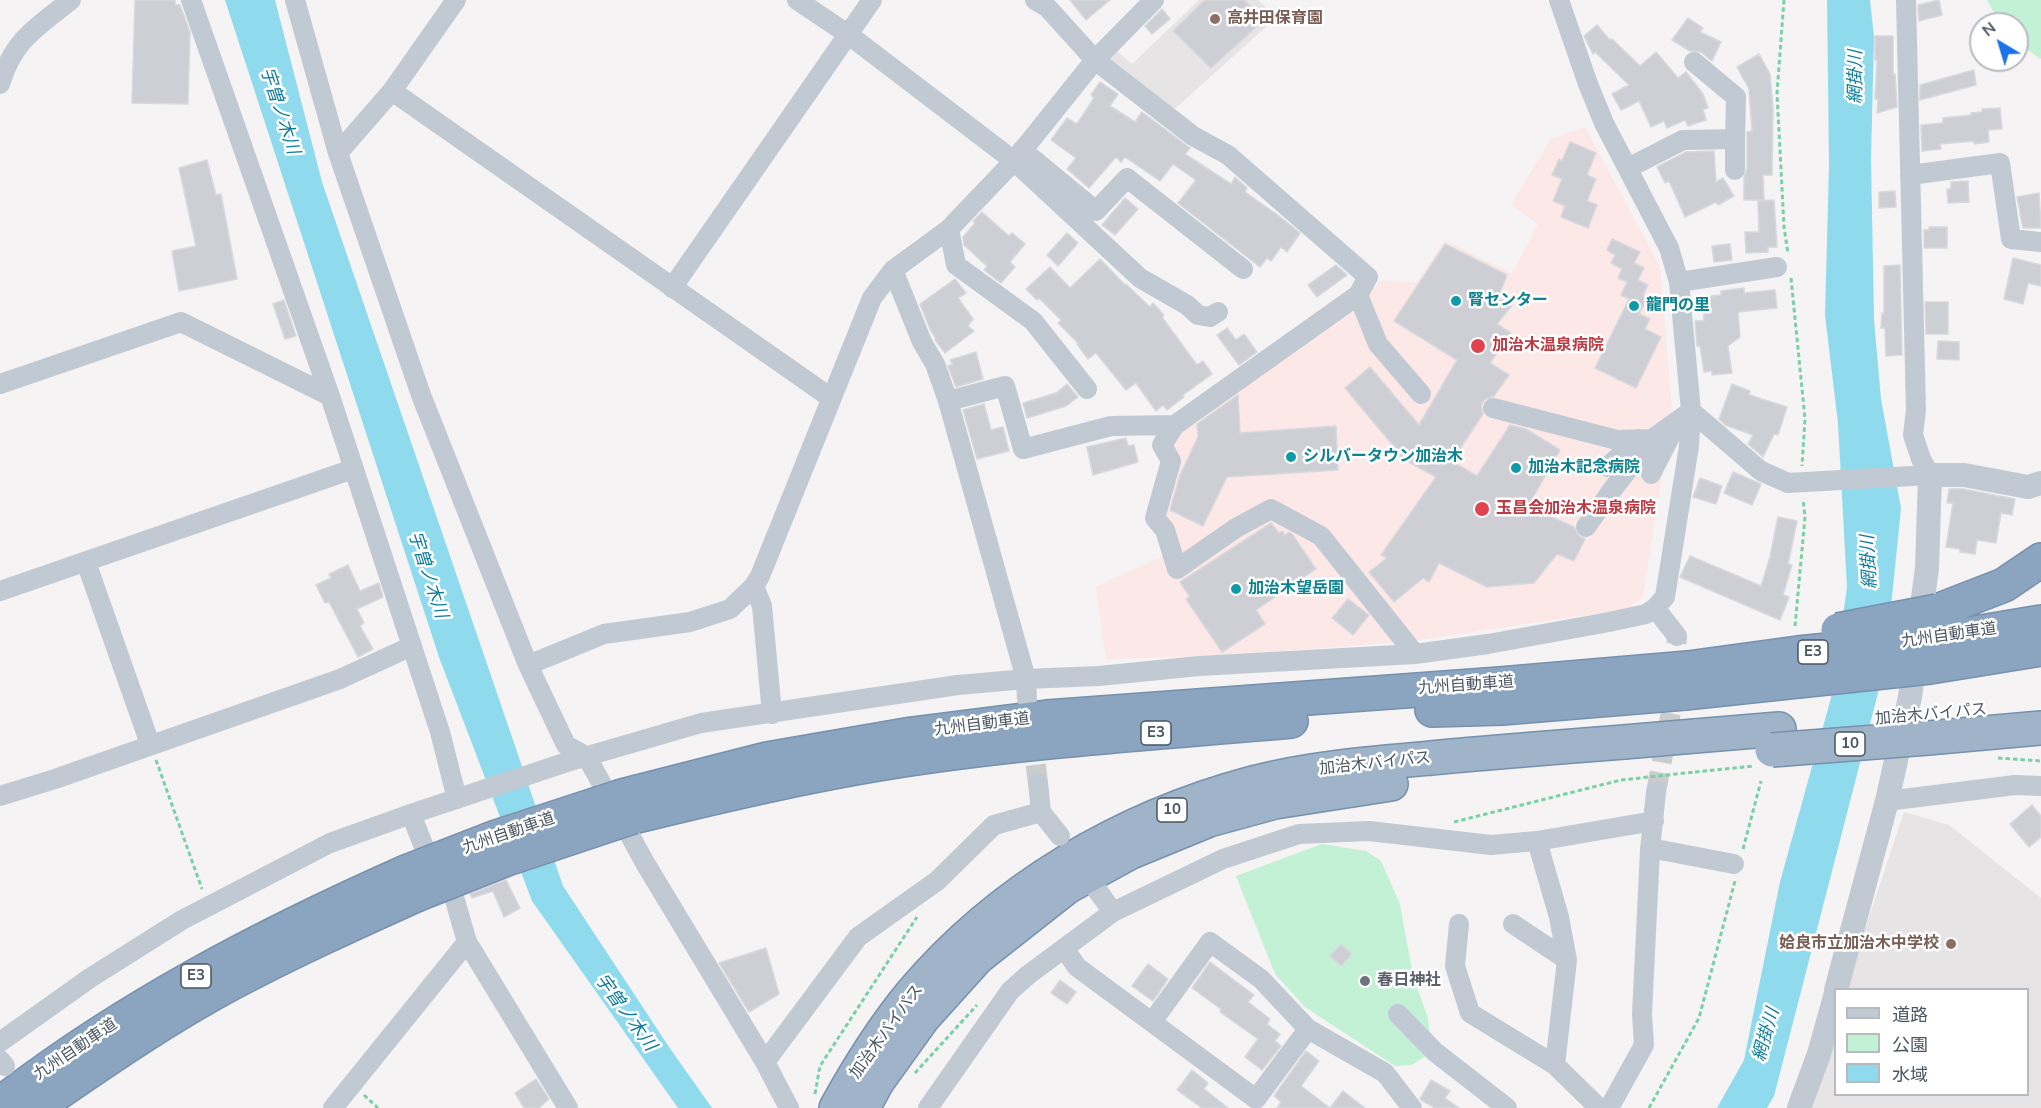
<!DOCTYPE html>
<html>
<head>
<meta charset="utf-8">
<style>
	body { margin:0 }
	#map { position:relative; width:2041px; height:1108px; overflow:hidden; background:#f5f3f3; font-family:"Nunito Sans","Noto Sans JP",sans-serif }
	canvas { display:block }
	.legend { position:absolute; left:1834px; top:988px; width:195px; height:108px; box-sizing:border-box; background:#fff; border:2px solid #b7bbc0; margin:0; padding:8px 10px; list-style:none; font-size:18px; color:#4a5661 }
	.legend li { display:flex; align-items:center; gap:12px; height:30px }
	.legend b { width:30px; border:2px solid #b7bbc0 }
	.north { position:absolute; left:1969px; top:12px; width:60px; height:60px; box-sizing:border-box; background:#fff; border:2px solid #b7bbc0; border-radius:50%; rotate:322deg; font-size:16px; font-weight:700; line-height:24px; text-align:center; color:#4a5661 }
	.north::after { content:''; display:block; margin:auto; width:21px; height:27px; background:#1a73e8; clip-path:polygon(50% 0,100% 100%,50% 72%,0 100%) }
</style>
</head>
<body>
<div id="map">
<canvas width="2041" height="1108"></canvas>
<ul class="legend">
<li><b style="height:8px;background:#c1cad2"></b>道路</li>
<li><b style="height:16px;background:#c3f1d5"></b>公園</li>
<li><b style="height:16px;background:#90daee"></b>水域</li>
</ul>
<div class="north">N</div>
</div>
<script>
const c = document.querySelector('canvas').getContext('2d');
c.lineJoin = 'round';
function fill(path, color) { c.fillStyle = color; c.fill(path, 'evenodd'); }
function strokePath(path, color, width, dash) { c.strokeStyle = color; c.lineWidth = width; c.lineCap = dash ? 'butt' : 'round'; c.setLineDash(dash || []); c.stroke(path); }
function label(font, color, halo, rows, align = 'center') {
  c.font = font + ' "Nunito Sans","Noto Sans JP",sans-serif'; c.lineWidth = 5; c.setLineDash([]); c.textBaseline = 'middle'; c.strokeStyle = halo; c.fillStyle = color; for (const [text, x, y, turn = 0] of rows) {
    c.save(); c.translate(x, y); c.rotate((+turn || 0) * Math.PI / 180); c.textAlign = isNaN(turn) ? turn : align; if (halo) c.strokeText(text, 0, 0); c.fillText(text, 0, 0); c.restore();
  }
}
fill(new Path2D(`
	M1199,0h59l19,17 -109,98 -71,-53 15,-15 20,17z
	M1904,812l45,13 92,73v210h-236l30,-90 1,76h192v-104l-183,-1z`), '#e6e4e5');
fill(new Path2D(`
	M1585,127l75,140 12,143 -29,186 -17,13 -221,33 -197,14 -102,3 -10,-72 75,-35 -19,-47 15,-72 216,-153 33,3 29,-43 67,34 26,-50 -27,-19 40,-66z`), '#fce8e6');
fill(new Path2D(`
	M1987,0h54v59l-24,-16v-19h-17z
	M1322,844l44,7 15,10 19,43 13,72 15,42 3,25 -7,14 -12,8 -17,1 -90,-59 -30,-33 -39,-98z`), '#c3f1d5');
fill(new Path2D(`
	M225,0h50l47,182 241,704 106,161 43,61h-34l-146,-207 -93,-244z
	M1827,0h43l4,37 -3,121 3,162 7,79 20,109 -9,89 -14,96 -104,403 -7,12h-50l27,-48 36,-178 51,-184 16,-110 -9,-165 -13,-108 4,-150z`), '#90daee');
const building = new Path2D(`
	M135,0h40v5h5l10,27 -2,72 -56,-1z
	M1070,0h40l-24,20z
	M1205,0h39l21,19 -54,49 -38,-37z
	M1939,0l3,15 -23,6 -1,-16z
	M1162,9l8,10 -18,15 -7,-8z
	M1688,18l15,10 -3,4 21,10 -9,19 -11,-9 -11,-1 -18,-11z
	M1597,25l13,15 2,-1 28,27 16,-14 22,26 8,-6 17,22 5,14 -5,1 3,11 -18,6 -3,-6 -18,8 -3,-7 -13,6 -12,-26 -18,9 -9,-16 17,-9 -34,-33 -2,2 -9,-18z
	M1875,36h18v38h2l2,33 -20,6 1,-13 -3,-1 2,-39h-2z
	M1759,54l11,20 3,34 -1,67h-9l1,25h-20v-23l3,-8v-37l5,-1 -3,-42 -12,-22z
	M1974,70l2,15 -56,15v-15z
	M1100,82l18,12 -8,12 25,16 7,-10 48,36 -5,6 46,30 4,-7 12,11 -2,4 34,24 21,17 -13,19 -6,-5 -10,14 -4,-3 -7,9 -9,-7 -73,-57 18,-23 -23,-16 -13,17 -35,-24 -4,5 -5,-5 -27,31 -22,-19 9,-11 -25,-18 16,-22 10,6 17,-26 -3,-3z
	M2000,108l2,21 -14,1 1,12 -15,2v-3l-34,3 1,5 -19,2 -1,-26 22,-2v-5l28,-3v-2l11,-1v-3z
	M1570,142l26,11 -9,22 9,4 -9,22 10,4 -9,23 -27,-11 4,-11 -12,-5 9,-22 -10,-4 7,-16 3,2z
	M1714,151l2,31 7,-4 11,18 -16,9 -2,-3 -31,15 -16,-36 -4,2 -8,-16 29,-15z
	M207,160l9,35 5,-1 16,85 -58,12 -7,-40 24,-5 -17,-78z
	M1968,181l1,21 -21,1 -1,-14h4v-7z
	M1895,191l1,16 -17,1v-16z
	M2039,193l2,35h-18l-6,-31z
	M1125,198l13,11 -23,26 -13,-10z
	M1774,200l3,47h-9v5l-22,1 -1,-21h14l-1,-31z
	M982,212l27,24 3,-3 13,11 -15,18 5,5 -14,16 -17,-13 3,-4 -23,-21 -1,-8 12,-14 -2,-2z
	M1929,227h18v21h-23v-18h5z
	M1067,233l11,10 -20,23 -11,-11z
	M1612,239l28,13 -6,11 10,5 -6,12 10,5 -5,10 5,2 -9,17 11,5 -5,10 16,8 -25,51 -41,-20 34,-69 -8,-4 6,-13 -9,-4 4,-9 -11,-6 4,-8 -8,-5z
	M1445,244l62,31 -9,23 14,7 -15,19 14,9 -21,30 19,12 -15,21 -10,4 -3,6 2,8 -31,47 25,15 33,-51 16,4 34,21 -32,56 46,21 5,9 6,3 -11,22 -17,-7 -23,29 -47,4 -48,-24 -10,19 -6,-4 -29,24 -25,-30 18,-14 -6,-3 55,-78 -36,-20 1,-2 -56,-67 25,-21 49,58 38,-65 -63,-39z
	M1730,244l2,16 -18,2 -2,-16z
	M2013,258l28,7v21l-13,-3 -5,21 -19,-5z
	M1100,259l25,26 1,-1 24,23 3,-4 11,12 -2,2 35,48 6,-4 9,13 -29,21 1,2 -17,13 -4,-5 -7,6 -20,-28 -10,7 -30,-37 -8,6 -11,-15 1,-1 -20,-20 3,-3 -22,-22 -2,2 -11,-11 24,-22 20,21z
	M1336,265l11,10 -30,22 -9,-12z
	M1900,265l2,90 -16,1 -1,-28h-4l1,-15h2v-47z
	M955,279l11,14 -8,5 15,21 -5,7 6,5 -29,22 -10,-13 1,-1 -6,-10 -10,-25z
	M1744,288v5l31,-3 2,18 -39,4 2,25 -12,9 4,27 -20,2v-4l-8,1 -4,-26h-3l-2,-25h9l-2,-24 19,-2v-4z
	M284,300l12,36 -11,3 -12,-35z
	M1925,302h23v32h-22z
	M1227,328l9,12 8,-6 13,18 -18,13 -22,-30z
	M1938,341l21,1v18l-22,-1z
	M976,352l7,27 -27,8 -8,-21 5,-2 -3,-4z
	M1067,384l11,13 -12,9 -39,12 -4,-15 33,-10z
	M1732,384l18,7 -1,4 38,12 -9,28 -4,-1 -11,23 -15,-13 5,-9 -28,-10 -6,-6z
	M1238,395l2,38 96,-7 2,44 -111,7 -24,49 -33,-16 10,-35 18,-38 -1,-13z
	M984,404l7,26 12,-3 6,24 -32,8 -14,-49z
	M1126,438l2,8 6,-1 4,17 -45,13 -6,-28z
	M1733,472l28,12 -9,21 -28,-12z
	M1700,478l22,8 -6,18 -23,-7z
	M1949,489h14l52,10 -3,16 -11,-2 -5,30 -19,-3 -2,14 -15,-2v-3l-14,-2 7,-44h-6z
	M1778,517l19,4 -9,43 4,1 -9,30 6,2 -9,23 -100,-43 10,-21 71,30 9,-29z
	M1271,523l8,10 3,-2 3,4 4,-3 3,2 24,35 -60,41 9,14 -43,28 -36,-53 4,-2 -10,-15z
	M348,565l12,26 19,-8 4,14 -26,12 7,14 -4,3 13,23 -15,8 -29,-55 -4,1 -9,-18 15,-7 -2,-4z
	M1348,599l21,16 -16,20 -21,-17z
	M2032,805l9,11v21l-12,10 -19,-23z
	M506,880l14,28 -16,9 -11,-26 -21,7 -2,-4z
	M1341,944l11,10 -11,12 -11,-10z
	M766,948l13,46 -30,18 -30,-49z
	M1210,962l44,33 -6,7 22,17 -3,5 13,10 -5,7 6,5 -19,24 -17,-13 13,-18 -38,-27 1,-3 -29,-21z
	M1148,964l20,15 -15,22 -21,-15z
	M1060,980l16,12 -9,12 -16,-11z
	M1306,1051l13,10 -18,25 29,22 13,-17 22,17h-88l4,-6 -7,-6z
	M1192,1070l16,13 -4,6 24,19h-26l-25,-18z
	M536,1079l13,20 -10,9h-15l-9,-15z
	M1431,1080l19,11 -5,7 14,10h-24l-14,-8 -1,-1z`);
fill(building, '#cdcfd5');
strokePath(building, '#d7d9de', 1.5);
strokePath(new Path2D(`
	M1032,735l6,48
	M1656,792l17,-91 4,-65`), '#caccce', 20, [20, 10]);
const trunk = new Path2D(`
	M1695,736l84,-7
	M1928,738l113,-10
	M836,1108c22,-40 47,-80 76,-115 88,-104 210,-175 341,-210 57,-15 119,-20 178,-25 64,-6 128,-11 193,-16
	M863,1108l14,-26 46,-64 55,-61 89,-70 64,-35 78,-32 66,-18 116,-18`);
const motorway = new Path2D(`
	M1937,611l67,-26 37,-25
	M1939,639l102,-17
	M1930,667l111,-18
	M1432,710l70,-2 183,-15
	M622,796l145,-37 145,-25 135,-17 453,-33 188,-16
	M633,817c94,-23 188,-45 284,-59 124,-18 249,-26 374,-37
	M0,1104c123,-96 264,-169 406,-232
	M36,1108c64,-44 127,-88 196,-125 60,-32 122,-60 184,-88`);
strokePath(trunk, '#7690ad', 36);
strokePath(motorway, '#7690ad', 36);
strokePath(new Path2D(`
	M1784,0l-7,93 7,134 4,27
	M1791,278l14,141 -3,47
	M1795,626l10,-109 -2,-18
	M1998,758l43,3
	M156,760l46,129
	M1695,772l59,-6
	M1454,822l167,-42
	M1743,849l18,-68
	M915,1073l62,-68
	M815,1094l5,-28 97,-149
	M364,1095l14,13
	M1649,1108l50,-90 36,-137`), '#7ad0a6', 3, [4.5, 3]);
strokePath(new Path2D(`
	M191,0l139,396
	M295,0l43,153 83,242 107,270 38,80 21,12 58,106 120,199 24,46
	M797,0l52,35 165,126 126,117 47,27 11,10 12,2 8,-5
	M0,84c14,-45 36,-56 71,-84
	M392,91l439,307
	M1735,139v31
	M1022,150l74,61 31,-33 116,91
	M338,153l54,-62 64,-91
	M1628,168l55,-28 52,-1 1,-42 -42,-35
	M1910,175l90,-12 11,76 30,3
	M949,229l7,36 77,56 54,68
	M893,270l29,72 13,22 13,37 78,278 1,20
	M1679,282l98,-15
	M672,288l200,-288
	M1358,295l20,49 43,50
	M0,384l181,-62 149,74 110,336 17,67
	M948,401l57,-15 18,63 88,-23 64,-1 183,-130 10,-18 -140,-122 -35,-19 -98,-76 -48,-53 -12,-7
	M1493,408l124,32 35,-1
	M1691,411l70,60 27,12 142,-8 -9,-16 -8,-24 3,-25 -10,-410
	M1175,425l-13,20 9,16 -16,57 10,12 12,39 59,-41 35,-19 50,27 94,118
	M1607,467l32,-28
	M1651,474l26,-51
	M1586,527l26,-37 40,-51 39,-28
	M86,562l64,182
	M754,586l8,20 10,108
	M0,591l353,-122
	M1655,608l22,28
	M528,665l76,-31 86,-12 40,-13 24,-23 6,-10 112,-278 21,-28 56,-41 65,-68 81,-101 59,-60
	M1038,783l3,29
	M0,796l55,-17 285,-100 72,-33
	M1887,801l128,-16 26,1
	M411,814l13,33 30,50 13,45 101,166
	M1537,841l22,76 8,43 -12,105
	M1650,848l84,16
	M1097,890l16,22
	M1459,924l-4,42 15,47 85,52 44,43
	M1513,924l54,36
	M1064,948l13,19 179,132 52,-70
	M1398,1014l37,38 72,56
	M1152,1022l58,-80 51,37 47,50 77,44 27,35
	M0,1042l90,-64 92,-58 148,-77 81,-29 156,-52 134,-39 257,-38 68,-6 73,-3 100,-10 216,-12 73,-10 121,-22 37,-8 9,-6 10,-11 24,-151 2,-35 -12,-129 -10,-34 -65,-125 -16,-39 -29,-84
	M0,1060l5,6
	M765,1062l93,-125 79,-56 57,-56 47,-13 19,24
	M333,1108l134,-166
	M928,1108l82,-117 18,-16 85,-63 110,-53 76,-25 70,-3 122,14 46,-4 117,-20
	M1609,1108l35,-63 -2,-31 8,-164 6,-58`), '#c1cad2', 20);
strokePath(new Path2D(`
	M1836,990l51,-189 23,-104 17,-129 3,-93h34l64,12 13,-4
	M1799,1108l20,-54 17,-61`), '#c1cad2', 24);
strokePath(trunk, '#9fb4c9', 33);
strokePath(motorway, '#8ba5c1', 33);
const trunkBridge = new Path2D(`
	M1624,742l71,-6
	M1772,750l156,-12`);
const motorwayBridge = new Path2D(`
	M1838,630l99,-19
	M1688,668l110,-15 141,-14
	M1685,693l245,-26
	M406,872l90,-35 126,-41
	M416,895l91,-36 126,-42`);
strokePath(trunkBridge, '#7690ad', 36, []);
strokePath(motorwayBridge, '#7690ad', 36, []);
strokePath(new Path2D(`
	M1621,780l74,-8`), '#7ad0a6', 3, [4.5, 3]);
strokePath(trunkBridge, '#9fb4c9', 33);
strokePath(motorwayBridge, '#8ba5c1', 33);
for (const [x, y, r, color] of [
	[1215,19,6,"#8d6e63"],
	[1456,301,6,"#0f9aa8"],
	[1634,306,6,"#0f9aa8"],
	[1478,346,8,"#e0444e"],
	[1291,457,6,"#0f9aa8"],
	[1516,468,6,"#0f9aa8"],
	[1482,509,8,"#e0444e"],
	[1236,589,6,"#0f9aa8"],
	[1951,944,6,"#8d6e63"],
	[1365,981,6,"#6b7280"]
]) { const dot = new Path2D(); dot.arc(x, y, r, 0, 2 * Math.PI); c.fillStyle = color; c.fill(dot); strokePath(dot, '#fff', 2); }
for (const [x, y, w] of [
	[1813,652,30],
	[1156,733,30],
	[1850,744,30],
	[1172,810,30],
	[196,976,30]
]) { const box = new Path2D(); box.roundRect(x - w / 2, y - 12, w, 24, 4.5); c.fillStyle = '#fff'; c.fill(box); strokePath(box, '#4a5661', 1.5); }
label('bold 15px', '#4a5661', null, [
	["E3",1813,652],
	["E3",1156,733],
	["10",1850,744],
	["10",1172,810],
	["E3",196,976]
]);
label('bold 16px', '#785e54', '#fff', [
	["高井田保育園",1227,19],
	["姶良市立加治木中学校",1939,944,"right"]
], 'left');
label('bold 16px', '#0d838f', '#fff', [
	["腎センター",1468,301],
	["龍門の里",1646,306],
	["シルバータウン加治木",1303,457],
	["加治木記念病院",1528,468],
	["加治木望岳園",1248,589]
], 'left');
label('bold 16px', '#be3a42', '#fff', [
	["加治木温泉病院",1492,346],
	["玉昌会加治木温泉病院",1496,509]
], 'left');
label('16px', '#4a5661', '#fff', [
	["九州自動車道",1949,636,-8],
	["九州自動車道",1466,686,-4],
	["加治木バイパス",1931,715,-5],
	["九州自動車道",982,725,-7],
	["加治木バイパス",1375,764,-6],
	["九州自動車道",509,834,-19],
	["加治木バイパス",887,1032,-54],
	["九州自動車道",76,1050,-34]
]);
label('bold 16px', '#5b616d', '#fff', [
	["春日神社",1377,981]
], 'left');
label('italic 18px', '#0c7c9b', '#fff', [
	["網掛川",1857,77,-90],
	["宇曽ノ木川",279,111,72],
	["網掛川",1870,562,-93],
	["宇曽ノ木川",427,575,72],
	["宇曽ノ木川",625,1013,54],
	["網掛川",1767,1035,-74]
]);
</script>
</body>
</html>
